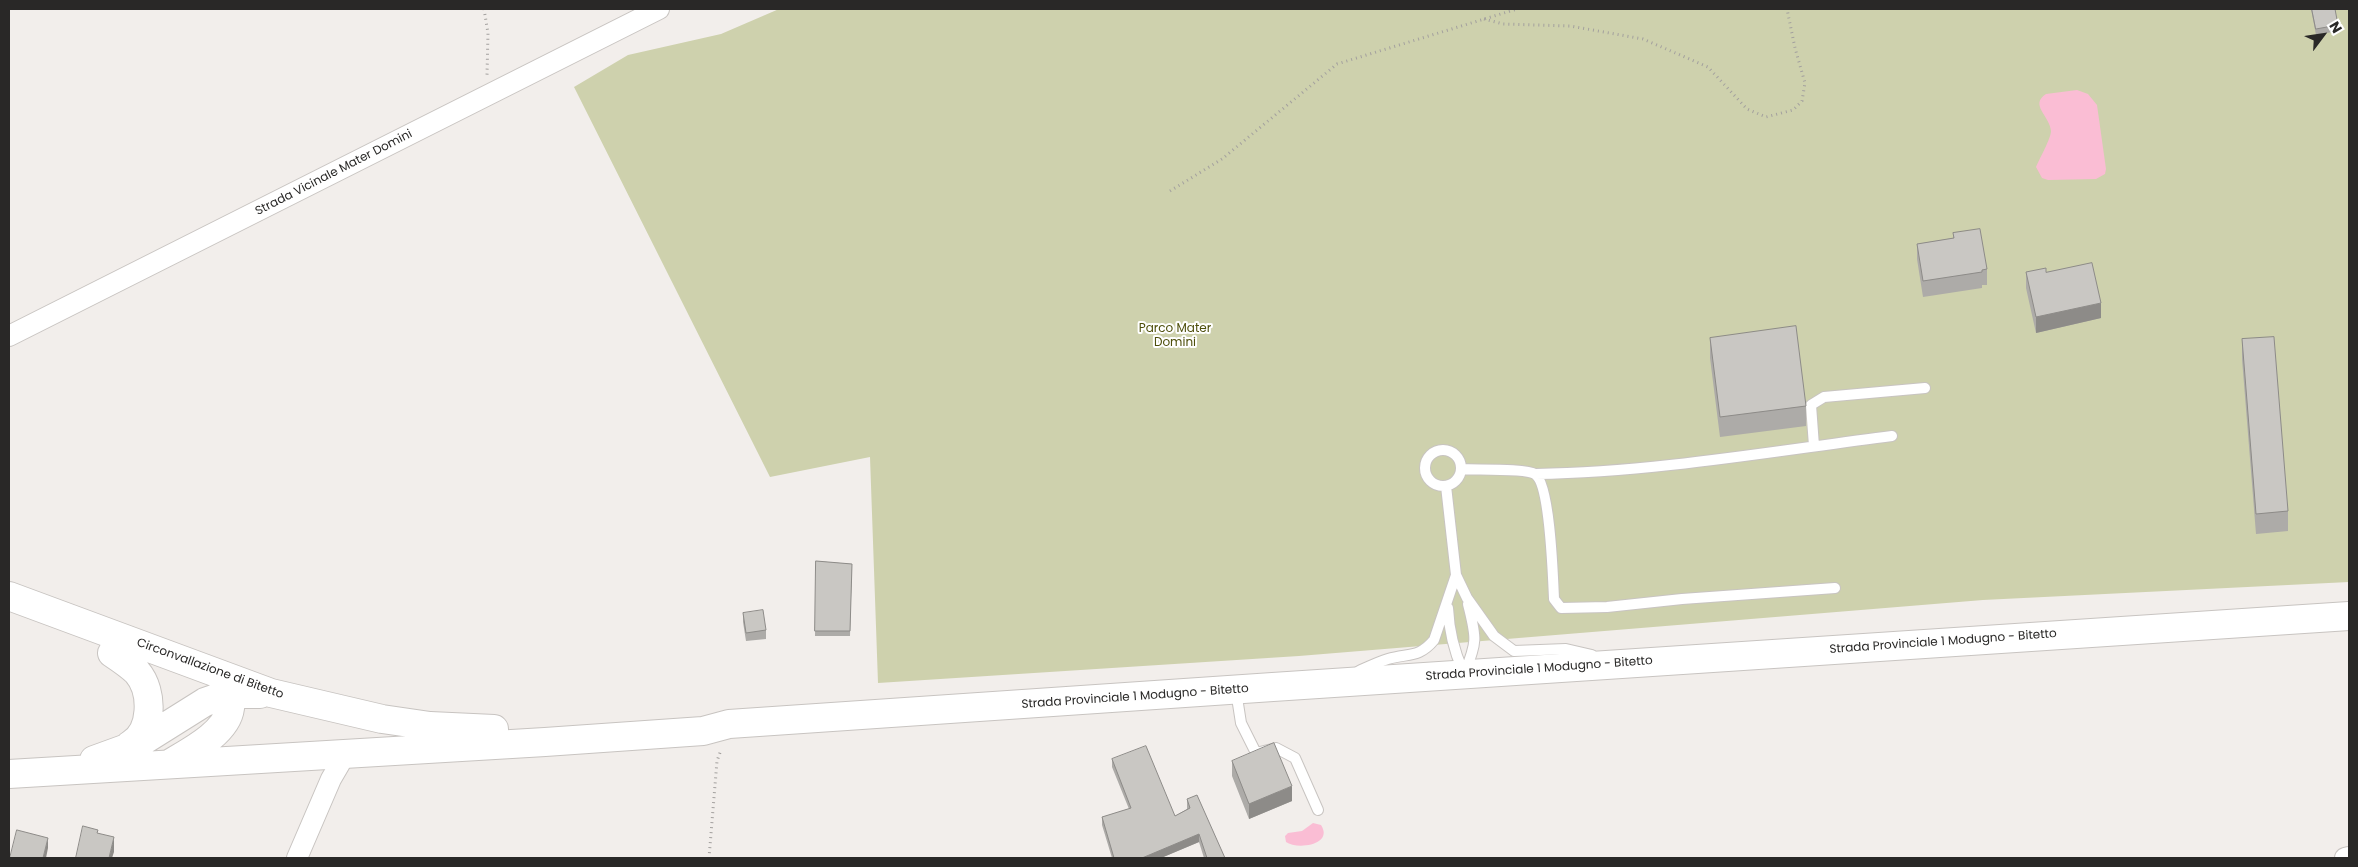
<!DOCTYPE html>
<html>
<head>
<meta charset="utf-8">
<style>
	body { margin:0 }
	#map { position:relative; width:2358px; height:867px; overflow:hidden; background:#f2eeeb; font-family:Poppins,sans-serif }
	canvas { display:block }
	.frame { position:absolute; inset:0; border:10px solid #292827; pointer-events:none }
	.north { position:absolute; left:2298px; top:10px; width:50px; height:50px; -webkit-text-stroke:4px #fff; paint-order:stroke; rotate:59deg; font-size:14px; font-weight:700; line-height:20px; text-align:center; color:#292827 }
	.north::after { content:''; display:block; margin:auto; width:18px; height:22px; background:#292827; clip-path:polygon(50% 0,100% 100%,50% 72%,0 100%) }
</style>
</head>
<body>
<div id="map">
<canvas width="2358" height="867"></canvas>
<div class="frame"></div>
<div class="north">N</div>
</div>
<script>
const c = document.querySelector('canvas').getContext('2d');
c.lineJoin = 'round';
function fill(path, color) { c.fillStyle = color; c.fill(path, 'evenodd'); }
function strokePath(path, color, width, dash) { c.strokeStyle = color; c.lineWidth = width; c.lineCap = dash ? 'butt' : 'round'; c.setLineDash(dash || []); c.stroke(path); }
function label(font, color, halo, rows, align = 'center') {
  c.font = font + ' Poppins,sans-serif'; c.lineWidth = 4; c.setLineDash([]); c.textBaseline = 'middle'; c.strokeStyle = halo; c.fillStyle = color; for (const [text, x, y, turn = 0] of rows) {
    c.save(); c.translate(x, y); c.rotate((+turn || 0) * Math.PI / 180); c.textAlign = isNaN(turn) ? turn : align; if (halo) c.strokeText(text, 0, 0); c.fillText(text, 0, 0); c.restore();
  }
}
fill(new Path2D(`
	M779,9h1570v573l-366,18 -684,56 -421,27 -8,-226 -100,20 -196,-390 54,-32 93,-21z`), '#ced1ad');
fill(new Path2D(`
	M2077,90l11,4 9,11 9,64 -1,5 -9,5 -48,1 -6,-2 -6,-11c4,-9 15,-29 15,-36 -1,-15 -22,-26 -5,-37z
	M1313,823l8,2c13,20 -24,25 -35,17l-1,-6 3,-3 14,-2z`), '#fabdd4');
const lane = new Path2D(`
	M1814,446l-3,-41 13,-8 101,-9
	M1425 468a18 18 0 1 1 36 0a18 18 0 1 1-36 0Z
	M1462,469c13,1 64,-1 73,5 15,10 18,103 19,125l7,9 46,-1 75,-8 153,-11
	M1536,474c119,-2 238,-23 356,-38
	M1446,486l10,89 11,23 27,38 20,15 52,-2 26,6
	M1448,608c1,22 6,43 15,63
	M1359,671c9,-4 19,-9 29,-12 21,-6 31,-1 46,-19l22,-65
	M1465,672c13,-32 11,-35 3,-68
	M1236,691l5,32 15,30 20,-5 19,10 23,52`);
const street = new Path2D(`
	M9,336l650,-327
	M297,858l34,-79 14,-24
	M2345,858l4,-1`);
const secondary = new Path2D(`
	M9,596l262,97 111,26 48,7 64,3
	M112,653c9,6 18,12 25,19 17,20 16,60 -7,73
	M94,760l44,-16 67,-42 23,-8h32
	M169,764c20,-12 58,-31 61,-56 2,-8 -4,-21 -6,-30
	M9,774l536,-32 158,-11 26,-7c540,-36 1080,-75 1620,-108`);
strokePath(lane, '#c8c4c1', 12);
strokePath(street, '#c8c4c1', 22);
strokePath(secondary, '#c8c4c1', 30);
strokePath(new Path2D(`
	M484,9l4,24 -1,42
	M1484,19l19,5 67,2 73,13 65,28 39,42 19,8 27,-7 9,-9 3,-18 -10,-35 -8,-39
	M1170,191l52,-32 115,-95 180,-55
	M709,858l8,-97 4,-11`), '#a3a09e', 3, [1, 4]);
strokePath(lane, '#fff', 10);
strokePath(street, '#fff', 20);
strokePath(secondary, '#fff', 28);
fill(new Path2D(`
	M2311,9l27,16v6l-22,4z
	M1953,233l34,36v16h-5v3l-59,9 -6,-38v-15l36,-6z
	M2026,272h20l55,46 -65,15 -10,-45z
	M1710,338l96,68v20l-86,11 -10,-79z
	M2242,339l46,172v20l-32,3 -14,-175z
	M816,561l36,3 -2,72h-35z
	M743,613l23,17v9l-20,2 -3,-19z
	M1112,759l63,57 12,-7v-10l38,59h-21l-5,-16 -38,16h-49l-10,-33v-8l27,-8 -17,-42z
	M1232,761l60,40 -43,18 -17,-43z`), '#adaba8');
fill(new Path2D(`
	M2101,303v15l-65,15v-16z
	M1292,786v15l-43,18v-15z
	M1199,834v8l-38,16h-19z
	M114,837v15l-2,6h-3z
	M48,838v10l-2,10h-3z`), '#8d8b88');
const building = new Path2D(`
	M2312,9h23l3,16 -22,4z
	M1980,229l7,40 -5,1v2l-59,9 -6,-37 37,-6 -1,-5z
	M2092,263l9,40 -65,14 -10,-45 20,-4v4z
	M1796,326l10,80 -86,11 -10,-79z
	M2274,337l14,174 -32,3 -14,-175z
	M816,561l36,3 -2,67h-35z
	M763,610l3,20 -20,3 -3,-20z
	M1274,743l18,43 -43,18 -17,-43z
	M1146,746l29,70 15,-8 -3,-9 10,-4 28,63h-18l-8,-24 -57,24h-28l-12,-41 29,-9 -19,-49z
	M83,826l15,4 -1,3 17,4 -5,21h-33z
	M17,830l31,8 -5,20h-33z`);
fill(building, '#c9c7c3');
strokePath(building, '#8d8b88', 1);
label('12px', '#292827', '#fff', [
	["Strada Vicinale Mater Domini",334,173,-27],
	["Strada Provinciale 1 Modugno - Bitetto",1943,642,-4],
	["Circonvallazione di Bitetto",210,669,20],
	["Strada Provinciale 1 Modugno - Bitetto",1539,669,-4],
	["Strada Provinciale 1 Modugno - Bitetto",1135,697,-4]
]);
label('12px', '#4e4f0b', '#fff', [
	["Parco Mater",1175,329],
	["Domini",1175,343]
]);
</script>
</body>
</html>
